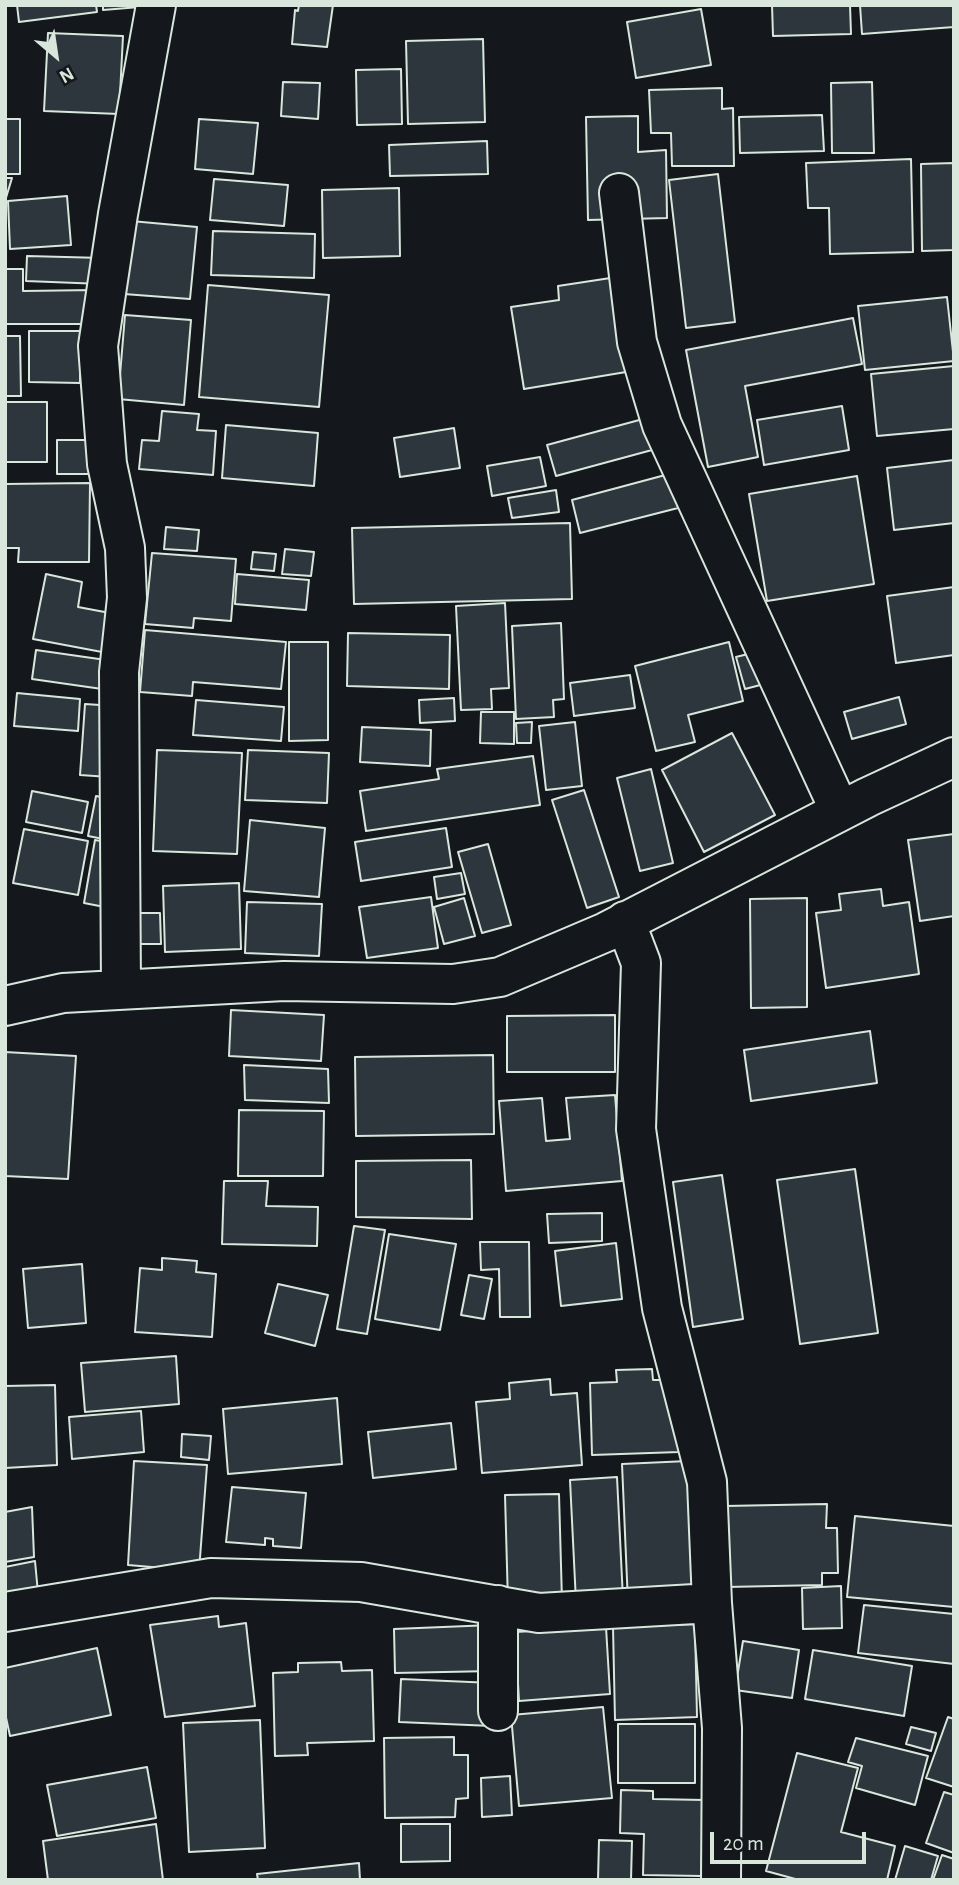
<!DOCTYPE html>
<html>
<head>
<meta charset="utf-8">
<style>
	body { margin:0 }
	#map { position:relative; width:959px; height:1885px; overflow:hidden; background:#14181c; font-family:"Alegreya Sans",sans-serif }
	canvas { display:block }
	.frame { position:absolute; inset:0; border:7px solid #d8e6dc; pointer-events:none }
	.north { position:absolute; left:21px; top:21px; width:70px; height:70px; -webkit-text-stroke:5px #14181c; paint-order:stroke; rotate:151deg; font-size:19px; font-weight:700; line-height:28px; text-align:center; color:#d8e6dc }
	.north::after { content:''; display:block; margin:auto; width:24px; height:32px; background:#d8e6dc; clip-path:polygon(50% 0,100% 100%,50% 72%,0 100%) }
	.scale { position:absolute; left:710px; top:1832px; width:156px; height:32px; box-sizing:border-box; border:4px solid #d8e6dc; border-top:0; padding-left:9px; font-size:21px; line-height:24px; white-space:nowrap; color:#d8e6dc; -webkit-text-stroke:5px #14181c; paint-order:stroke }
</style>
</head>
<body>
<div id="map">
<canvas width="959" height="1885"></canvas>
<div class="frame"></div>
<div class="north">N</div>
<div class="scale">20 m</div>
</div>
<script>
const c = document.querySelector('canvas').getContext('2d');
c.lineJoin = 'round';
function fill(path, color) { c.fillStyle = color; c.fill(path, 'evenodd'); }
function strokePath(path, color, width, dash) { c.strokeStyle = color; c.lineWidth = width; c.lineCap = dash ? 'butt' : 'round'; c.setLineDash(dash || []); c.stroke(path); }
const building = new Path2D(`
	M17,5h79l1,7 -78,10z
	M103,5h49v1l-49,4z
	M299,5h34l-6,42 -35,-3 3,-34 3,1z
	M772,5h78l1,29 -78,2z
	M860,5h94v22l-92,7z
	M701,9l10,56 -75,13 -9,-56z
	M48,33l75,3 -4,78 -75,-3z
	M483,39l2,83 -77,2 -2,-83z
	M401,69l1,55 -45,1 -1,-55z
	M283,82l37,1 -2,36 -37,-3z
	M872,82l2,71h-42l-1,-70z
	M722,88v21l11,-1 1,58h-62l-1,-33h-20l-2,-43z
	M822,115l2,36 -84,2 -1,-36z
	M638,116v36l28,-2 1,68 -79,2 -2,-103z
	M5,119h15v55h-15z
	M199,119l59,4 -5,51 -58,-5z
	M487,141l1,33 -98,2 -1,-31z
	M911,159l2,93 -83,2 -1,-46h-21l-2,-45z
	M954,163v87l-32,1 -1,-87z
	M718,174l17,148 -49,6 -17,-148z
	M5,178h7l-7,23z
	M214,179l74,6 -4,41 -74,-6z
	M399,188l1,68 -77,2 -1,-68z
	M67,196l4,49 -61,4 -2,-48z
	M131,221l66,6 -7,72 -66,-5z
	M213,231l102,3 -1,44 -103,-3z
	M27,256l76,2 -1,26 -76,-3z
	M5,269h18v22l72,-1v34h-90z
	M617,277l15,94 -108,18 -13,-82 48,-7 -1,-14z
	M208,285l121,10 -10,112 -120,-10z
	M947,297l7,64 -89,9 -7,-64z
	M125,315l66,5 -7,85 -66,-6z
	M853,318l9,46 -117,22 13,71 -50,10 -22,-117z
	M29,331h51v52l-51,-1z
	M5,336h15l1,60h-16z
	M954,366v63l-77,7 -6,-62z
	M5,402h42v60h-42z
	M842,406l7,44 -85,15 -7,-45z
	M162,411l37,3 -2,16 19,1 -3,44 -74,-6 3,-29 17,1z
	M643,419l9,31 -96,26 -9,-31z
	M226,425l92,8 -4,53 -92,-8z
	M454,428l6,40 -60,9 -6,-39z
	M57,440h41v34h-41z
	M540,457l6,29 -54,10 -5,-30z
	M954,460v63l-60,7 -7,-62z
	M669,474l9,34 -98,25 -8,-33z
	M857,476l17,108 -107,17 -18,-107z
	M90,483l-1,79h-71l1,-14h-14v-64z
	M556,490l3,22 -47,6 -4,-20z
	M570,523l2,76 -218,5 -2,-76z
	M166,527l33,3 -2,21 -33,-2z
	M285,549l29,3 -3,24 -29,-2z
	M253,552l23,2 -2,17 -23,-2z
	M152,553l84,6 -5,62 -37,-3 -1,10 -48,-4z
	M46,574l36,8 -4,25 32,6 -8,39 -69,-13z
	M237,574l72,6 -3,30 -71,-6z
	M954,587v68l-58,8 -9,-67z
	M505,603l4,85 -18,1 1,20 -31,1 -5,-104z
	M561,623l3,76 -11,1 1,17 -38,2 -4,-93z
	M145,630l141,12 -5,47 -88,-7 -1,14 -52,-4z
	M348,633l102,2 -1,54 -102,-3z
	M289,642h39v98l-39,1z
	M729,642l14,59 -55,14 7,27 -39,9 -21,-85z
	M36,650l77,11 -4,29 -77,-11z
	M760,651l8,32 -23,6 -9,-32z
	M630,675l5,33 -61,8 -4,-33z
	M17,693l63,6 -2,32 -64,-5z
	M899,697l7,27 -54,15 -8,-27z
	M454,698l1,23 -35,2 -1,-23z
	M196,700l88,7 -3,34 -88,-6z
	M85,704l30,2 -6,71 -29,-2z
	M481,712h33v32l-34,-1z
	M532,722l-1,21h-14l-1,-20z
	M575,722l7,64 -36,4 -7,-64z
	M362,727l69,3 -1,36 -70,-4z
	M732,733l43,82 -71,37 -42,-82z
	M157,750l85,3 -5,101 -84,-3z
	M248,750l81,3 -2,50 -82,-3z
	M533,756l7,49 -174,26 -6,-40 79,-12 -2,-10z
	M651,769l22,94 -33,8 -23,-93z
	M584,790l35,107 -32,11 -35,-108z
	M32,791l56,11 -6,31 -56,-11z
	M96,796l36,7 -8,40 -36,-7z
	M250,820l75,8 -6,69 -75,-6z
	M446,828l6,39 -91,14 -6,-39z
	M24,829l64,12 -10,54 -65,-12z
	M954,834v82l-34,5 -12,-81z
	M95,840l32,6 -12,63 -31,-6z
	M488,844l23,81 -29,8 -24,-81z
	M461,873l4,21 -28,5 -3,-22z
	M239,883l2,66 -76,3 -2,-66z
	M881,889l2,17 26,-4 10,72 -93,14 -10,-75 25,-3 -2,-16z
	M431,897l7,51 -71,10 -8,-51z
	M464,898l11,38 -31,8 -10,-37z
	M807,898v109l-56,1 -1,-109z
	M247,902l75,2 -3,52 -74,-3z
	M137,913h23l1,31h-24z
	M231,1010l93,5 -3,46 -92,-5z
	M615,1015v57h-108v-56z
	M870,1031l7,52 -126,18 -7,-51z
	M5,1052l71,4 -8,123 -63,-3z
	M493,1055l1,79 -138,2 -1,-79z
	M244,1065l84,4 1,34 -84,-3z
	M615,1095l7,86 -116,10 -7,-90 43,-3 4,43 24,-2 -4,-41z
	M239,1110l85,1 -1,65h-85z
	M471,1160l1,59 -116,-2v-56z
	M855,1169l23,164 -78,11 -23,-164z
	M722,1175l21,144 -50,8 -20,-145z
	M224,1181h44l-2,25 52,1 -1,39 -95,-2z
	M602,1213v28l-53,2 -2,-29z
	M354,1226l31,4 -18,104 -30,-5z
	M389,1234l67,10 -16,86 -65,-11z
	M480,1242h49l1,75h-30l-1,-48 -18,1z
	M616,1243l6,56 -61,7 -6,-55z
	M162,1258l35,3 -1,11 20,2 -4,63 -77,-5 5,-64 22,2z
	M82,1264l4,59 -58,5 -5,-59z
	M469,1275l23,4 -8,40 -23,-4z
	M278,1284l50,11 -13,51 -50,-13z
	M176,1356l3,48 -94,8 -4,-49z
	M652,1369l1,11h24l2,72 -87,3 -2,-72 27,-1 -1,-12z
	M550,1379l1,16 26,-2 5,72 -100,8 -6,-71 34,-3 -1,-16z
	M55,1385l2,80 -52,3v-82z
	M337,1398l5,66 -114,10 -5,-65z
	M141,1411l3,41 -72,7 -3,-42z
	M451,1423l5,46 -83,9 -5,-46z
	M182,1434l29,2 -2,24 -28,-3z
	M134,1461l73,4 -8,106 -71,-6z
	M688,1461l21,138 -81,4 -6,-139z
	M617,1477l6,122 -47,3 -6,-122z
	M232,1487l74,6 -5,55 -28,-2v-7l-8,-1v7l-39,-3z
	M559,1494l3,107 -54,2 -3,-108z
	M827,1504l-1,24h11l1,45h-16v12l-96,2 -1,-81z
	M32,1507l2,50 -29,5v-50z
	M855,1516l99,10v81l-107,-10z
	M35,1561l3,32 -33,6v-32z
	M841,1586l1,42 -39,1 -1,-41z
	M864,1605l90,9v50l-96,-11z
	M218,1616l1,11 27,-4 9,83 -90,11 -15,-92z
	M695,1624l2,93 -82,3 -2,-93z
	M492,1625l1,46 -98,2 -1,-44z
	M606,1627l4,67 -91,7 -4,-69z
	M743,1641l56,9 -7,48 -57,-8z
	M97,1648l14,67 -101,21 -5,-23v-45z
	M813,1650l99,16 -8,50 -99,-17z
	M341,1662l1,9 30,-1 2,71 -67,2 1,12 -33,1 -2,-83 25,-1v-9z
	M401,1679l92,4 -1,43 -93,-4z
	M603,1707l9,91 -93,8 -8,-91z
	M948,1717l6,2v68l-28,-9z
	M260,1720l5,128 -76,4 -6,-129z
	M618,1724h77v59h-77z
	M911,1727l25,6 -5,18 -25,-7z
	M454,1737v18h14v43l-12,1 -1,18 -70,1 -1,-80z
	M856,1738l72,18 -13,49 -59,-17 6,-22 -14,-4z
	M797,1753l61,15 -17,64 54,14 -8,34h-88l-33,-9z
	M147,1767l9,51 -99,18 -10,-51z
	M510,1776l2,39 -30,2 -1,-39z
	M621,1790l32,1v8l51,1 -3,76 -58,-1 1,-41 -24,-1z
	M944,1792l10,3v58l-28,-10z
	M156,1824l7,56h-115l-5,-39z
	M401,1824h49v37l-49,1z
	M599,1840l33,1 -1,39h-33z
	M905,1846l33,10 -7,24h-36z
	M942,1855l12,4v21h-21z
	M359,1863l1,17h-102l-1,-6z`);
fill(building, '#2c363c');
strokePath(building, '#d8e6dc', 2);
const minor = new Path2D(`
	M619,193l18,149 25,83 178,386
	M625,921l16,42 -5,166 26,179 45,174 5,121 10,125 -1,152
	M121,990l-2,-318 8,-74 -2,-50 -18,-84 -9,-118 20,-132 38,-209
	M5,1006l58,-13 221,-12 169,3 47,-7 106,-45 262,-135 86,-40
	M498,1605v106
	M5,1612l206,-34 150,4 178,31 173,-10`);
strokePath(minor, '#d8e6dc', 42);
strokePath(minor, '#14181c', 38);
</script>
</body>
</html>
